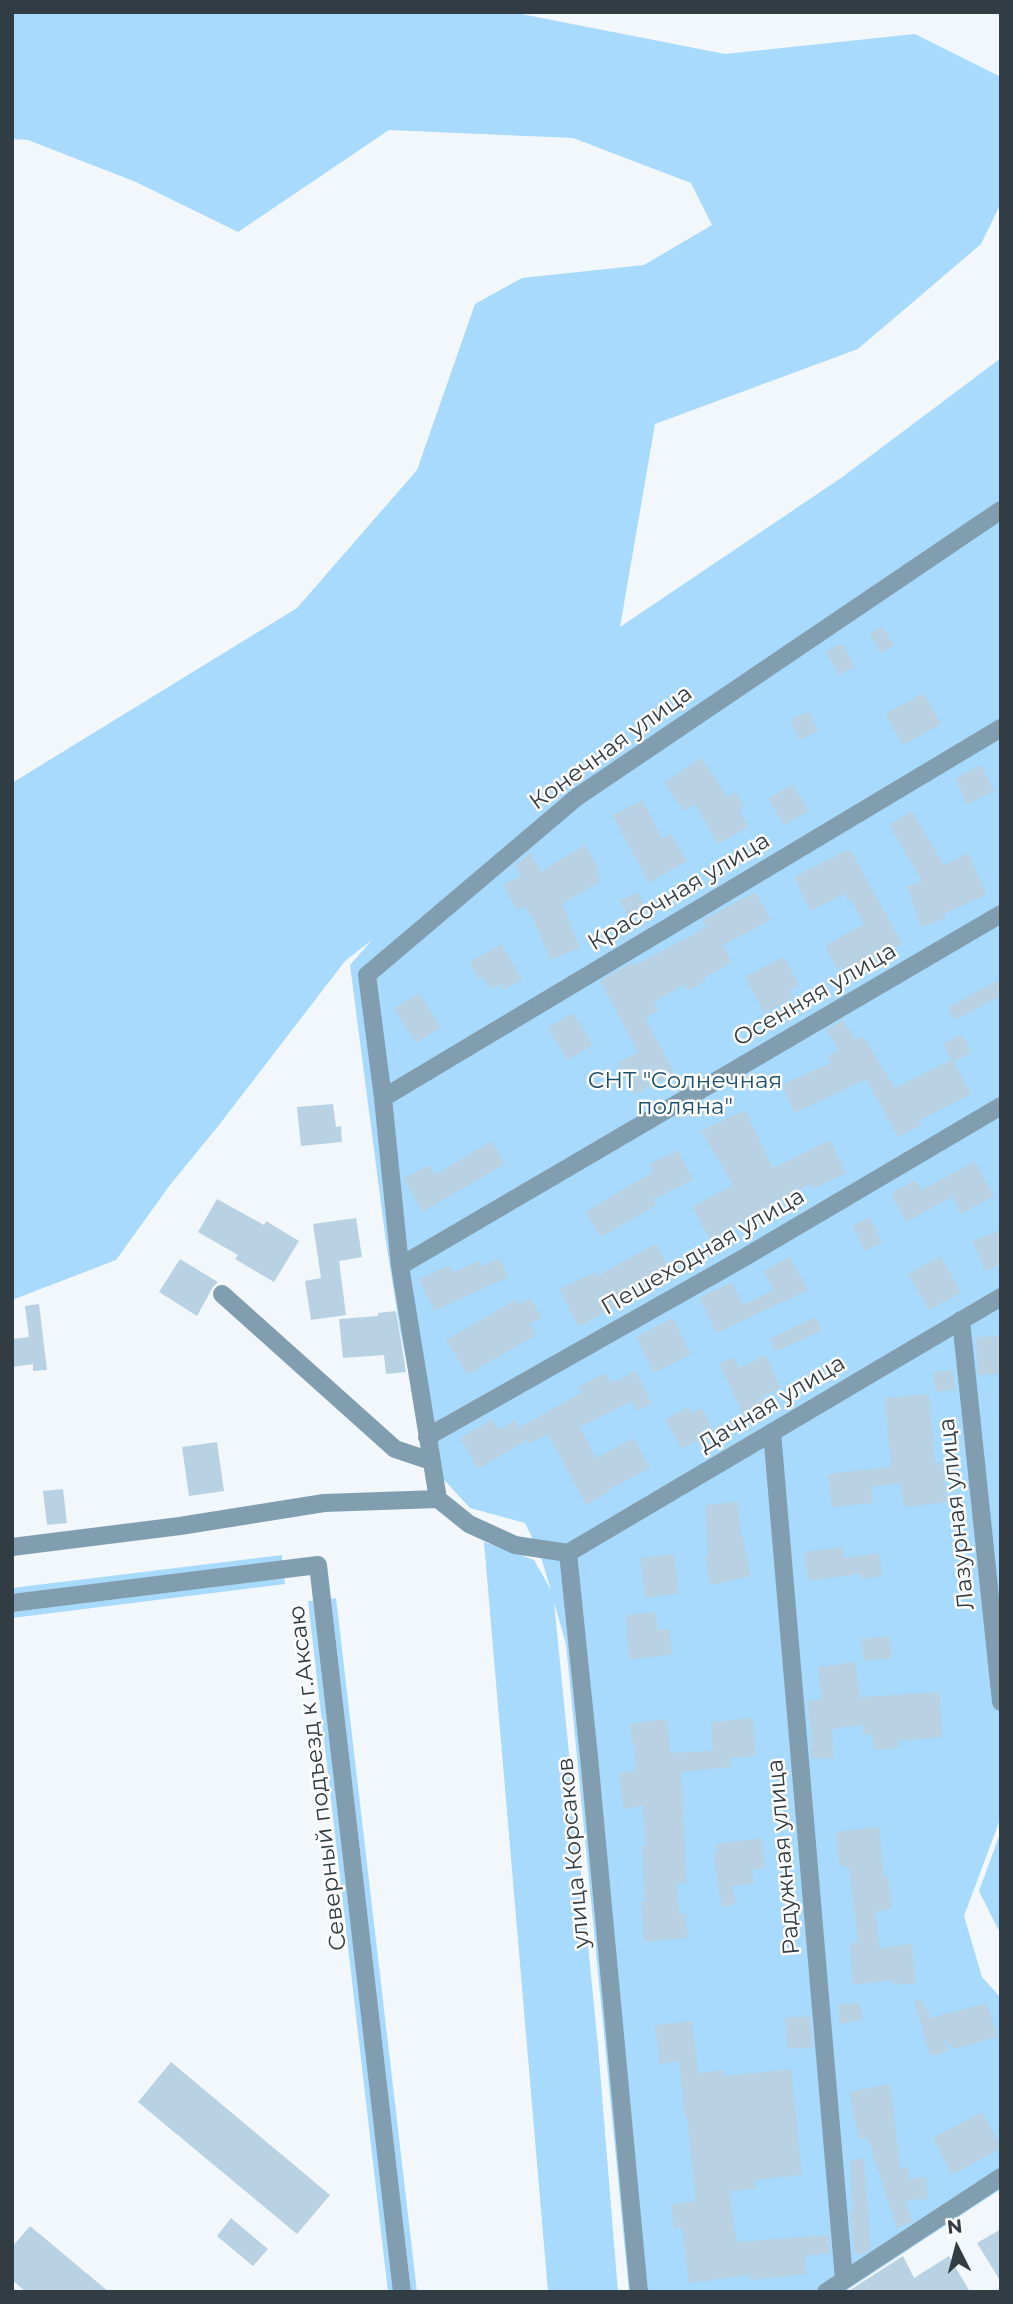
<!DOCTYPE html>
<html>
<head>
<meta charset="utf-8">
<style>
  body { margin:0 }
  #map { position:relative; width:1013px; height:2304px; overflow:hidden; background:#f2f7fb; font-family:Montserrat,sans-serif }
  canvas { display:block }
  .frame { position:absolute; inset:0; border:14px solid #313c43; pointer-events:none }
  .north { position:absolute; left:922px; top:2213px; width:70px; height:70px; -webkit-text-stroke:5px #fff; paint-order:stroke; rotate:354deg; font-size:19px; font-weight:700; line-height:28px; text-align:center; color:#313c43 }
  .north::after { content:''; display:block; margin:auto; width:24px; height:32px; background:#313c43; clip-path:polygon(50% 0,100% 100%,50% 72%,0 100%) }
</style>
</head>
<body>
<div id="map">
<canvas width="1013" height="2304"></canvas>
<div class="frame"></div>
<div class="north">N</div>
</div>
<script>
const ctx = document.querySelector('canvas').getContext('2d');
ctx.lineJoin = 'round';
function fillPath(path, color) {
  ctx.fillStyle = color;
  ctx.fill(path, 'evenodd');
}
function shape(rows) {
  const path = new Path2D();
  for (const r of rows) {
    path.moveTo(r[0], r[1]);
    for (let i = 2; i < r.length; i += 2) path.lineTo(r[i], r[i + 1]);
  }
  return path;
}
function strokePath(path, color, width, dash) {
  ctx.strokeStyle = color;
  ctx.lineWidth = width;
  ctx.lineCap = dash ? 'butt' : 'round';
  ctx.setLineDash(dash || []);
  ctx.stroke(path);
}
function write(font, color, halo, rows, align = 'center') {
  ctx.font = font + ' Montserrat,sans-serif';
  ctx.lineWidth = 5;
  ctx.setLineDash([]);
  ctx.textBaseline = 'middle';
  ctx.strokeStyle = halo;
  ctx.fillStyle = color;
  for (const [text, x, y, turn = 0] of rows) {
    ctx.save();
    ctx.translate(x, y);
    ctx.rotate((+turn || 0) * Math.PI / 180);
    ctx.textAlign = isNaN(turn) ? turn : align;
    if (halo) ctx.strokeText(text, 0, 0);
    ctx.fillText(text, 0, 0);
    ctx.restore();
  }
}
const green = shape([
  [12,12,511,12,725,54,915,34,1001,77,1001,203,981,244,858,349,655,424,620,627,841,478,1001,358,1001,1817,964,1916,982,1977,1001,1998,1001,2189,844,2292,629,2292,566,1644,554,1602,598,2046,618,2292,548,2292,484,1542,534,1560,551,1590,540,1554,525,1523,470,1508,423,1457,414,1396,401,1336,386,1242,350,965,372,940,345,961,219,1125,170,1185,116,1260,12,1300,12,783,297,608,417,470,475,304,522,278,644,265,712,225,691,183,573,138,389,130,238,232,136,182,28,140,12,139],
  [282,1555,282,1561,12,1594,12,1588],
  [284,1578,285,1584,12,1618,12,1612],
  [336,1598,417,2292,411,2292,331,1599],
  [308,1601,313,1601,394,2292,388,2292],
  [1001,1831,1001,1935,979,1891]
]);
const building = shape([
  [882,626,894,645,881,653,869,634],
  [838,645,844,645,855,667,838,675,826,651],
  [924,693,941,724,903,745,885,714],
  [809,711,818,731,800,740,790,720],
  [701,758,728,797,736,792,744,807,739,810,749,826,718,844,695,804,684,811,664,783],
  [981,765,994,791,967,804,955,778],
  [793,784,809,811,784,825,768,799],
  [643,800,662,839,671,834,687,861,649,883,612,815],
  [912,811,944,865,968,853,987,894,944,914,946,918,921,927,907,886,922,881,889,825],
  [585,845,599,869,596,871,601,881,562,904,580,948,550,960,531,913,529,914,524,906,517,911,503,885,521,875,515,865,530,853,541,872],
  [850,849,902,943,869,962,871,965,848,977,843,966,837,969,825,946,864,924,850,899,848,900,845,894,810,911,794,877],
  [638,892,647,911,629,919,620,900],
  [756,892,771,920,723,945,732,962,704,978,706,981,688,991,684,985,654,1002,659,1010,645,1018,675,1074,634,1095,617,1063,638,1052,600,981,632,962,634,966,706,927,702,920],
  [501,944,522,979,504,990,501,984,491,989,483,977,479,979,469,963],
  [784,957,799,985,790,990,794,998,764,1013,745,977],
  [1001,979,1001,996,954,1020,948,1007],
  [419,993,441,1027,416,1043,394,1009],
  [573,1013,593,1045,568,1060,548,1028],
  [843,1020,856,1040,863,1036,895,1088,951,1060,943,1043,962,1034,971,1053,954,1061,971,1094,920,1120,923,1124,898,1137,866,1079,795,1113,782,1085,831,1063,827,1057,839,1050,826,1030],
  [333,1104,336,1127,341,1126,342,1142,301,1146,297,1107],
  [745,1110,773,1168,830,1140,846,1173,812,1189,810,1184,740,1223,732,1229,734,1231,712,1243,692,1207,733,1185,701,1131],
  [492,1141,505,1164,422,1212,404,1178,430,1165,435,1175],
  [678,1150,693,1180,654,1199,657,1205,601,1237,585,1212,653,1172,649,1164],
  [975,1161,994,1196,961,1214,952,1197,906,1222,893,1198,893,1192,916,1180,922,1190],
  [217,1199,264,1225,266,1221,299,1241,274,1282,235,1259,238,1255,198,1232],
  [870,1217,882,1243,864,1251,853,1225],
  [356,1218,362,1257,339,1261,346,1315,311,1320,305,1281,321,1278,313,1224],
  [1001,1230,1001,1264,985,1271,973,1241],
  [656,1244,674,1276,578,1327,559,1289,595,1272,597,1276],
  [941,1256,961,1293,929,1310,908,1274],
  [789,1257,809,1290,716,1333,699,1297,732,1282,743,1305,774,1290,763,1272],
  [500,1258,508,1277,434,1311,419,1279,450,1265,454,1272,479,1261,481,1266],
  [180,1259,218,1282,213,1287,197,1316,159,1292],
  [531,1298,542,1318,530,1324,536,1335,467,1375,446,1340,517,1299,520,1304],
  [39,1304,47,1370,33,1371,33,1364,12,1367,12,1339,29,1337,25,1306],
  [396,1311,406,1372,386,1374,384,1355,343,1358,339,1319,378,1316,378,1313],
  [816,1317,822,1331,776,1351,770,1339],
  [673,1318,691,1354,654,1373,636,1337],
  [1001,1336,1001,1374,978,1375,976,1337],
  [766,1355,781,1388,762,1397,767,1407,745,1418,719,1364,733,1357,739,1368],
  [953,1370,955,1390,935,1392,934,1372],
  [636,1371,652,1403,637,1411,632,1401,580,1427,596,1458,634,1438,650,1468,608,1490,609,1492,586,1505,548,1434,529,1444,527,1440,478,1469,460,1438,492,1419,499,1430,516,1420,520,1427,582,1393,578,1387,605,1373,611,1383],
  [929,1394,935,1463,943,1462,947,1502,904,1507,901,1483,871,1487,873,1503,832,1507,828,1474,891,1467,885,1398],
  [689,1407,692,1413,702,1408,714,1432,681,1449,665,1419],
  [217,1442,224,1491,189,1496,182,1447],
  [63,1489,67,1523,47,1525,43,1491],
  [738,1502,740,1528,751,1576,711,1585,705,1557,708,1556,705,1505],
  [843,1547,844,1558,879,1553,882,1576,862,1579,861,1574,808,1581,804,1552],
  [674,1554,679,1593,646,1598,640,1558],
  [656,1612,658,1630,670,1629,672,1655,629,1659,626,1615],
  [889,1636,892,1658,864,1661,861,1639],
  [855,1662,860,1697,939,1692,943,1737,899,1741,899,1748,874,1750,872,1734,863,1735,863,1725,832,1729,834,1758,812,1759,811,1741,813,1741,807,1701,822,1699,818,1667],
  [753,1718,756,1756,730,1758,731,1767,681,1772,687,1883,677,1883,679,1914,686,1914,688,1938,644,1942,641,1902,645,1902,642,1847,646,1846,643,1806,624,1809,619,1773,637,1770,630,1724,666,1719,671,1753,713,1751,711,1722],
  [879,1827,884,1877,888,1876,892,1909,875,1912,880,1948,912,1944,916,1983,893,1985,893,1980,853,1985,850,1943,858,1942,853,1901,849,1866,840,1867,836,1832],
  [761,1838,765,1868,752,1870,754,1883,732,1886,736,1904,722,1907,713,1854,717,1853,716,1844],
  [920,1998,931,2018,987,2003,997,2037,955,2049,942,2038,949,2051,930,2056,914,2001],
  [860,2002,863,2020,840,2024,838,2005],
  [810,2016,813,2047,787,2049,785,2018],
  [692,2021,698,2073,723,2070,724,2076,791,2069,802,2175,755,2180,756,2189,729,2191,737,2242,829,2235,830,2253,805,2256,807,2274,750,2280,750,2275,689,2283,682,2227,674,2228,671,2204,696,2201,687,2118,685,2118,679,2061,660,2064,655,2025],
  [171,2062,330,2195,297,2234,138,2102],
  [889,2084,895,2113,894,2113,900,2168,907,2167,909,2179,926,2177,928,2199,905,2200,913,2222,897,2228,867,2137,859,2139,849,2092],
  [982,2112,1001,2148,952,2175,933,2138],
  [864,2159,871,2249,863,2254,855,2254,850,2212,853,2212,850,2160],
  [231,2218,268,2249,253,2266,217,2236],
  [30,2226,109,2292,26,2292,12,2280,12,2247],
  [1001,2229,1001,2282,977,2243],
  [903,2256,914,2278,949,2256,970,2292,847,2292]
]);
const minor = shape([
  [383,1098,1001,728],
  [400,1266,1001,914],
  [222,1294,395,1449,431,1461],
  [961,1320,1001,1702],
  [772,1432,844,2279],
  [427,1437,740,1260,1001,1106],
  [438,1499,400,1266,383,1098,367,975,577,797,1001,510],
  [438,1499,469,1524,515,1545,568,1553,589,1757,639,2292],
  [12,1547,180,1526,324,1503,438,1499],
  [568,1553,1001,1297],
  [12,1603,318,1565,402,2292],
  [826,2292,1001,2177]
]);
const streetNames = [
  ["Конечная улица",611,748,-36],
  ["Красочная улица",679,892,-31],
  ["Осенняя улица",815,995,-30],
  ["Пешеходная улица",703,1252,-30],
  ["Дачная улица",772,1404,-31],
  ["Лазурная улица",957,1514,-96],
  ["Северный подъезд к г.Аксаю",318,1778,-97],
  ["улица Корсаков",574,1853,-95],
  ["Радужная улица",784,1857,-95]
];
const parkNames = [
  ["СНТ \"Солнечная",685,1081],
  ["поляна\"",685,1107]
];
fillPath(green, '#a7dafc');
fillPath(building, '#b8d2e3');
strokePath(minor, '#819eb1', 18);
write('23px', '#313c43', '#fff', streetNames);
write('23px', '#1c5170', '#fff', parkNames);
</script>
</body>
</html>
